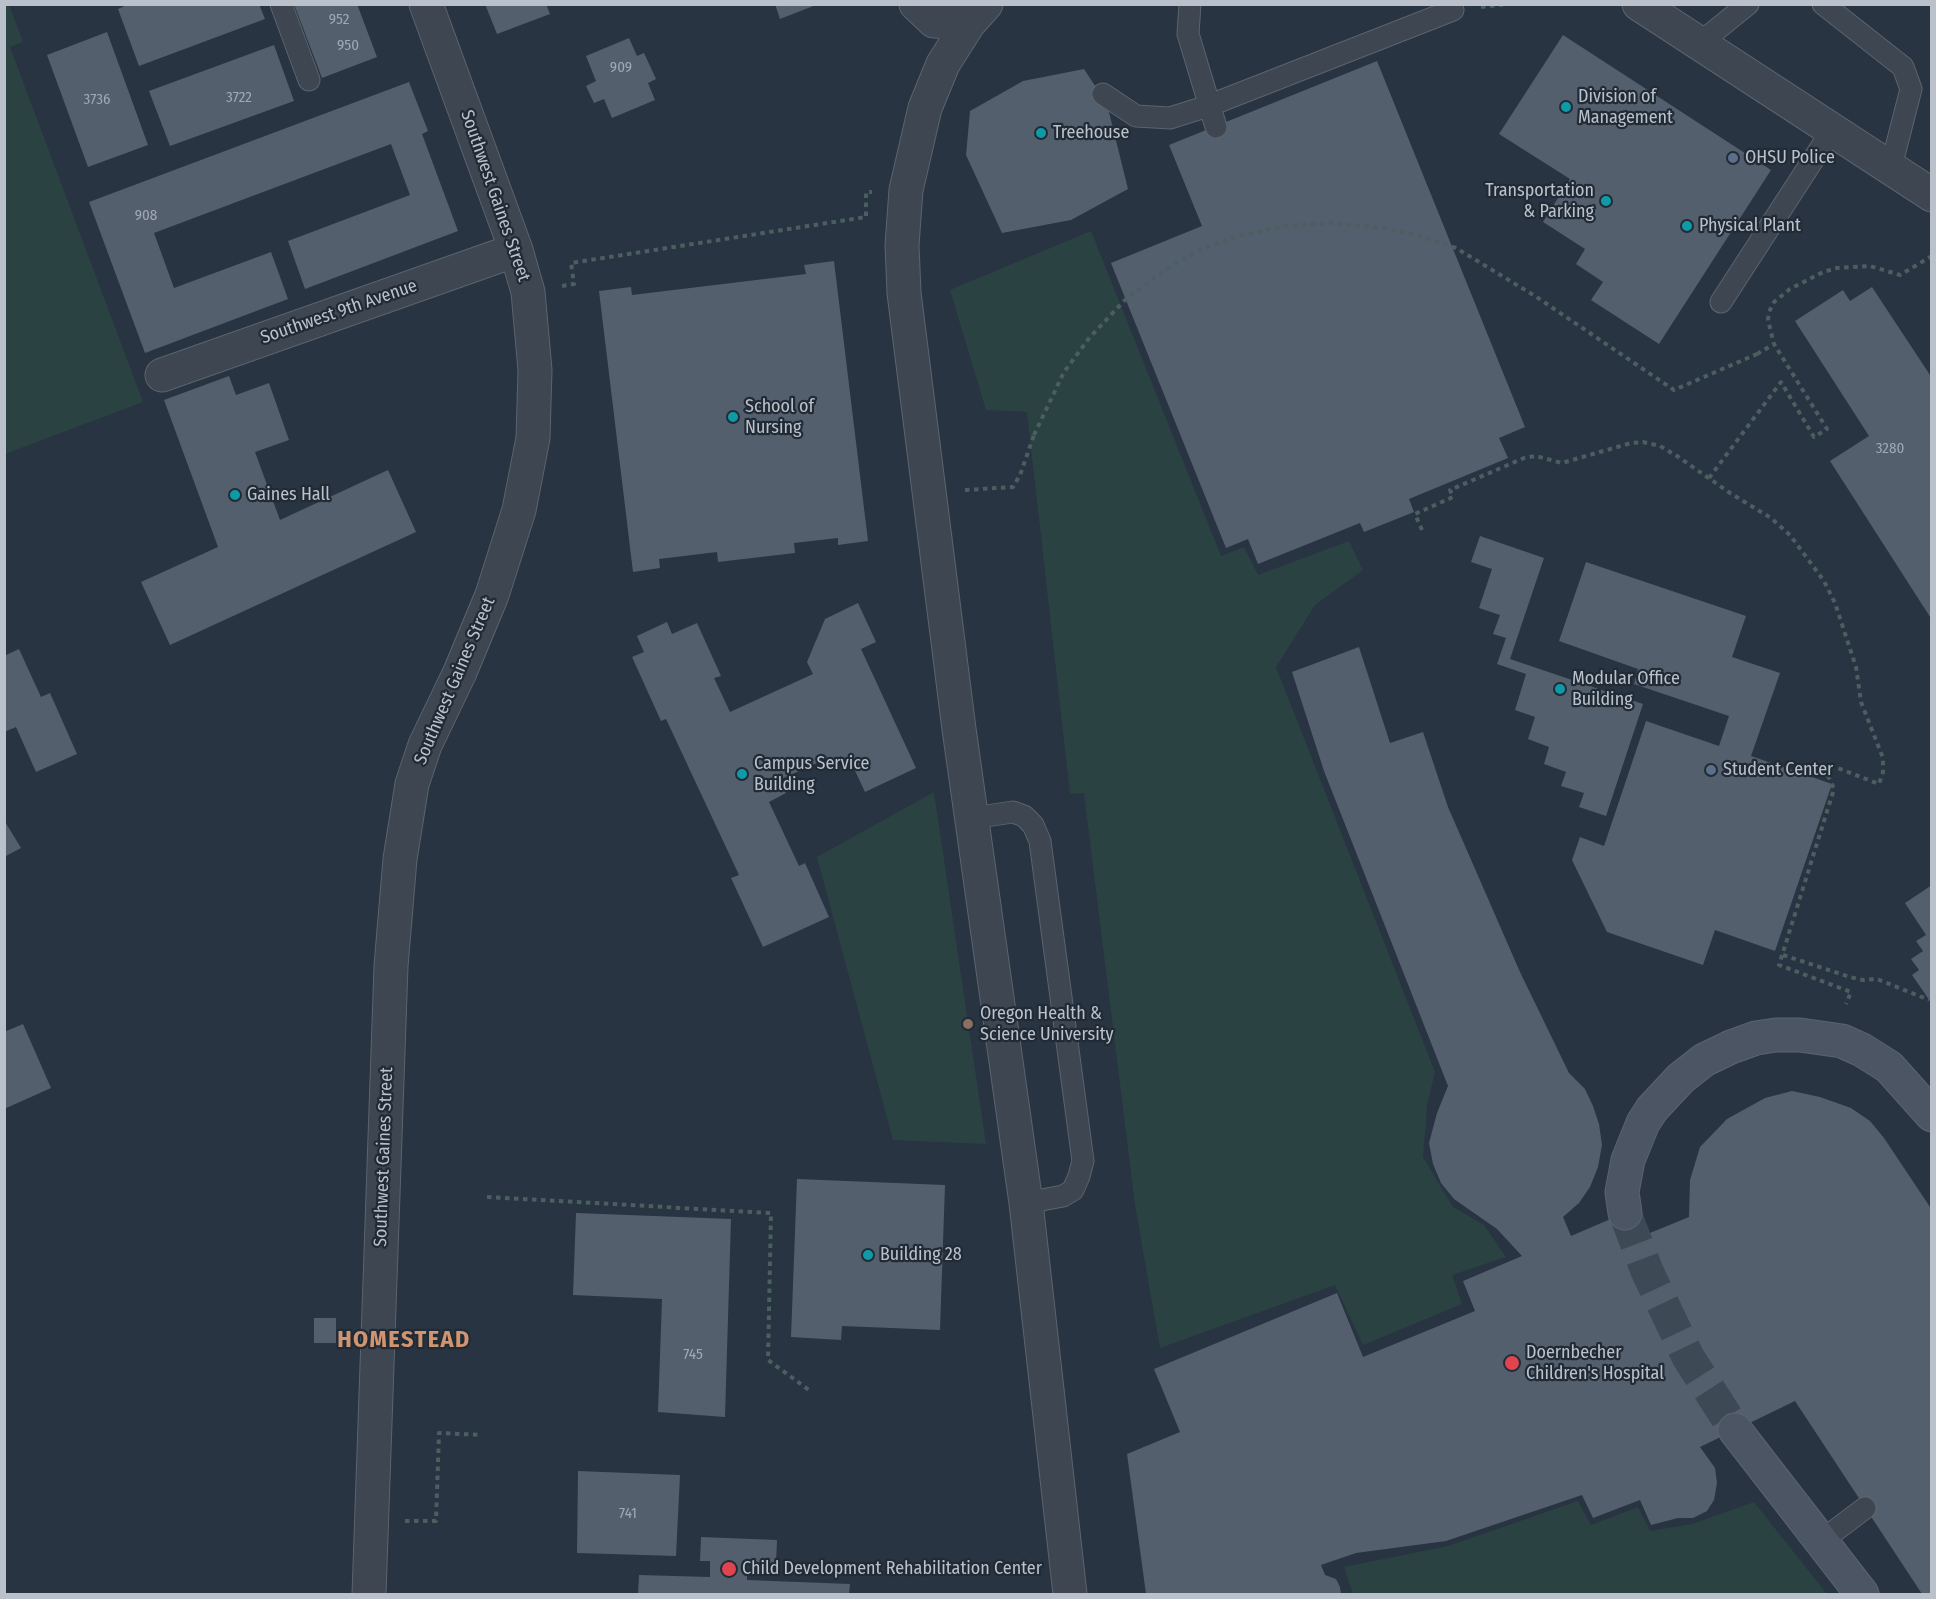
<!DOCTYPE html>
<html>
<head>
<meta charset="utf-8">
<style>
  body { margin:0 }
  #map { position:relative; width:1936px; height:1599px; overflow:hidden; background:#283441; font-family:"Fira Sans Condensed",sans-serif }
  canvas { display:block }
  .frame { position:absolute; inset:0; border:6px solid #bac1cb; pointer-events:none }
</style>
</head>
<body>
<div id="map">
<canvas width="1936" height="1599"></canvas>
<div class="frame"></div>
</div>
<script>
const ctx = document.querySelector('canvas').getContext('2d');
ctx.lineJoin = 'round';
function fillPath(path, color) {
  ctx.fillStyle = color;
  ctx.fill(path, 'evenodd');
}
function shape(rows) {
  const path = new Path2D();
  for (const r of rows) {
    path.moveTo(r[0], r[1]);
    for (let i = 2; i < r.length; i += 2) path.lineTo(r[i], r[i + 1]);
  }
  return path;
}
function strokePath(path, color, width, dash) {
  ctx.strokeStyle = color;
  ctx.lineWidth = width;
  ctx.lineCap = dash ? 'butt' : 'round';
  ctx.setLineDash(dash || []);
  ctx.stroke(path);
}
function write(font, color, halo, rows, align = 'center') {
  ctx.font = font + ' "Fira Sans Condensed",sans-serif';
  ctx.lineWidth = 4.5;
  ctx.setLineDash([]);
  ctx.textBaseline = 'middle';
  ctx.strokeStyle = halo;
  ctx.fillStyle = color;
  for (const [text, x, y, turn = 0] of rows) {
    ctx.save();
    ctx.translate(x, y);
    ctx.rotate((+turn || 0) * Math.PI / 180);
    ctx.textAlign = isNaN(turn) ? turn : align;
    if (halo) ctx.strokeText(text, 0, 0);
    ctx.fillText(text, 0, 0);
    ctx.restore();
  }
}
const green = shape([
  [9,5,23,42,10,47,143,402,5,454,4,5],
  [1091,231,1221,556,1244,547,1258,575,1349,541,1363,570,1315,605,1276,667,1435,1072,1427,1105,1423,1157,1453,1207,1484,1225,1506,1257,1452,1275,1462,1304,1363,1345,1335,1285,1160,1348,1135,1205,1084,793,1070,794,1027,412,986,410,950,290],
  [934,792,986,1144,893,1140,817,857],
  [1578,1501,1591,1525,1638,1507,1650,1531,1692,1524,1754,1502,1827,1594,1353,1594,1344,1567,1448,1546]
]);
const building = shape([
  [129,4,259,4,265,19,139,66,118,9],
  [294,4,357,4,377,57,322,78],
  [485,4,546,4,550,14,497,34],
  [775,4,816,4,816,5,780,19],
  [107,32,148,145,88,167,47,55],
  [1563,35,1771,170,1659,344,1591,300,1603,282,1576,264,1585,249,1543,222,1570,179,1499,134],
  [629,38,637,56,644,53,656,79,648,83,655,100,612,118,604,99,594,103,586,86,596,81,586,56],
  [274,45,294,101,170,146,149,91],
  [1377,61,1525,427,1499,438,1508,458,1409,499,1414,512,1364,532,1360,523,1258,564,1248,539,1226,548,1111,263,1202,226,1169,145],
  [1084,69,1107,104,1128,189,1071,220,1002,233,966,155,970,111,1023,81],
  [409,82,428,131,422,134,458,231,305,289,288,241,410,195,391,144,154,233,174,288,271,252,288,299,145,353,89,202],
  [834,261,868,541,838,545,838,538,794,543,795,553,718,562,717,552,659,559,660,568,633,572,599,291,631,287,632,295,806,274,804,265],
  [1872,287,1932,378,1932,620,1830,461,1869,436,1795,321,1843,290,1850,301],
  [229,376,236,395,269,383,289,440,255,452,280,520,388,470,416,532,170,645,141,582,218,547,164,400],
  [1480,536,1544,558,1510,659,1643,704,1606,816,1579,807,1584,793,1561,786,1566,772,1544,764,1549,747,1528,739,1535,717,1515,710,1526,674,1497,664,1506,638,1493,634,1500,615,1479,608,1492,569,1471,562],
  [1586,562,1746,616,1732,657,1780,673,1751,756,1832,784,1775,951,1715,930,1703,965,1607,932,1572,860,1580,837,1604,846,1646,721,1719,746,1729,716,1634,684,1638,669,1559,641],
  [858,603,876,642,861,649,916,768,865,792,849,758,830,766,826,759,779,780,786,793,769,802,799,866,805,863,829,917,763,947,731,878,739,875,666,719,661,721,632,657,644,652,637,636,667,622,672,634,697,623,721,676,714,678,730,712,813,674,807,662,825,619],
  [1359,647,1390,743,1423,732,1448,807,1520,972,1569,1073,1585,1089,1593,1106,1599,1124,1602,1145,1598,1167,1590,1187,1579,1203,1563,1217,1571,1236,1634,1209,1645,1235,1689,1217,1690,1180,1700,1147,1727,1119,1765,1098,1792,1091,1820,1097,1851,1108,1870,1121,1884,1138,1932,1210,1932,1594,1922,1594,1795,1401,1700,1447,1715,1468,1717,1483,1714,1500,1707,1511,1693,1518,1678,1518,1651,1525,1640,1500,1593,1518,1582,1495,1446,1541,1356,1553,1321,1565,1325,1575,1336,1579,1340,1587,1341,1594,1146,1594,1127,1454,1180,1432,1154,1369,1337,1293,1363,1357,1475,1311,1463,1281,1522,1256,1497,1229,1454,1199,1441,1183,1433,1164,1429,1143,1437,1113,1448,1086,1324,771,1292,672],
  [19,649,41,697,50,693,77,754,36,772,16,727,4,732,4,656],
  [4,820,21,848,4,857],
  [1932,885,1932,1004,1912,975,1919,970,1911,959,1923,951,1916,941,1926,935,1905,903],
  [23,1024,51,1088,4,1109,4,1032],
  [797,1179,945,1185,940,1330,842,1326,841,1340,791,1337],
  [576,1213,731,1219,725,1417,658,1412,662,1299,573,1295],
  [314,1318,336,1318,336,1343,314,1343],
  [578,1471,680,1475,676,1556,577,1553],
  [701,1537,777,1540,776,1563,747,1562,747,1580,850,1584,849,1594,638,1594,639,1575,710,1577,710,1561,700,1561]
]);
const secondaryTunnel = shape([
  [1625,1213,1647,1271,1688,1357,1735,1430]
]);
const path = shape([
  [1481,7,1507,4],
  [562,286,574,284,571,263,866,217,866,192,872,192],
  [1757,354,1774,344],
  [1709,478,1781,382,1814,437,1827,429,1774,344,1768,320,1769,312,1774,302,1790,289,1823,272,1837,268,1870,266,1900,275,1932,256],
  [965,490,1013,487,1020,475,1034,435],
  [1422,530,1415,514,1453,497,1450,490,1524,458,1536,456,1562,463,1631,443,1643,442,1660,446,1677,456,1730,493,1771,518,1790,535,1824,581,1835,603,1856,667,1861,702,1883,758,1883,772,1879,784,1830,765,1825,769,1834,789,1779,965,1851,992,1846,1004],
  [1783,955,1850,977,1863,980,1877,979,1929,1000],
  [487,1197,771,1213,768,1360,809,1390],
  [405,1521,436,1521,439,1433,482,1435]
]);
const lane = shape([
  [281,4,309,80],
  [1190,4,1188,34,1216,127],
  [1823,4,1903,67,1911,89,1891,167],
  [1700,43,1748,4],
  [1103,94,1136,116,1170,118,1208,106,1453,10],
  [1721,302,1833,129],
  [973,818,1013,812,1024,816,1033,825,1040,841,1083,1161,1079,1176,1073,1190,1063,1196,1026,1203],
  [1820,1542,1865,1508]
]);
const street = shape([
  [916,4,934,21,969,23],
  [986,4,969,23,943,64,925,108,906,190,902,245,904,293,959,729,1026,1203,1070,1594],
  [1639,4,1932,195],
  [162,375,516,250],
  [369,1594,391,966,400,859,412,784,425,745,460,672,492,595,519,510,533,438,535,370,528,292,516,250,426,4]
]);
const secondary = shape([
  [1625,1213,1622,1192,1628,1160,1643,1123,1652,1109,1681,1078,1704,1060,1731,1047,1756,1038,1776,1035,1800,1035,1842,1041,1862,1050,1889,1067,1932,1115],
  [1735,1430,1862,1594]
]);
const pathBridge = shape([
  [1034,435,1064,372,1090,337,1125,300,1165,270,1199,250,1238,236,1284,226,1330,223,1384,228,1413,234,1456,248,1535,296,1674,390,1757,354]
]);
const markers = [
  [1566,107,6,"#0f9aa8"],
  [1041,133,6,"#0f9aa8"],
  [1733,158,6,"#5c6f8a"],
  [1606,201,6,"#0f9aa8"],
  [1687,226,6,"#0f9aa8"],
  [733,417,6,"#0f9aa8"],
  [235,495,6,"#0f9aa8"],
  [1560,689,6,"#0f9aa8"],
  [1711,770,6,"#5c6f8a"],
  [742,774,6,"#0f9aa8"],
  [968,1024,6,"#8d6e63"],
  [868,1255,6,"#0f9aa8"],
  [1512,1363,8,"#e0444e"],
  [729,1569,8,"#e0444e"]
];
const numberNames = [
  ["952",339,20],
  ["950",348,46],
  ["909",621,68],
  ["3722",239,98],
  ["3736",97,100],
  ["908",146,216],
  ["3280",1890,449],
  ["745",693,1355],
  ["741",628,1514]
];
const poiNames = [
  ["Division of",1578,97],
  ["Management",1578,118],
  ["Treehouse",1053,133],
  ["OHSU Police",1745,158],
  ["Transportation",1594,191,"right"],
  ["& Parking",1594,212,"right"],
  ["Physical Plant",1699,226],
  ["School of",745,407],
  ["Nursing",745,428],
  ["Gaines Hall",247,495],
  ["Modular Office",1572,679],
  ["Building",1572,700],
  ["Campus Service",754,764],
  ["Building",754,785],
  ["Student Center",1723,770],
  ["Oregon Health &",980,1014],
  ["Science University",980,1035],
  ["Building 28",880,1255],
  ["Doernbecher",1526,1353],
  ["Children's Hospital",1526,1374],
  ["Child Development Rehabilitation Center",742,1569]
];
const streetNames = [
  ["Southwest Gaines Street",495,196,71],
  ["Southwest 9th Avenue",339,312,-19],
  ["Southwest Gaines Street",455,681,-67],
  ["Southwest Gaines Street",384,1157,-88]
];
const districtNames = [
  ["HOMESTEAD",404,1340]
];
fillPath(green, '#2b4243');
fillPath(building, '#545f6e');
strokePath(secondaryTunnel, '#3e4956', 33, [33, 16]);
strokePath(lane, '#5b646e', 23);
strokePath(street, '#5b646e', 35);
strokePath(secondary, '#5b646e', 35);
strokePath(path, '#4b5f61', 4, [4.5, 4.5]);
strokePath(lane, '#3d4651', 21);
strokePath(street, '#3d4651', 33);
strokePath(secondary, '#4b5564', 33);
strokePath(pathBridge, '#4b5f61', 4, [4.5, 4.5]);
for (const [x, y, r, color] of markers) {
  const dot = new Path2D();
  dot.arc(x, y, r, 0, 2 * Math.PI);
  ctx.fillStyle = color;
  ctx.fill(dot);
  strokePath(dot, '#212b36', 2);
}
write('15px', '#a0a8b4', null, numberNames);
write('18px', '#bac1cb', '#212b36', poiNames, 'left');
write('18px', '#bac1cb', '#212b36', streetNames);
ctx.letterSpacing = '1.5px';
write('bold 24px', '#d09570', '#212b36', districtNames);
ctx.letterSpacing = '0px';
</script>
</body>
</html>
